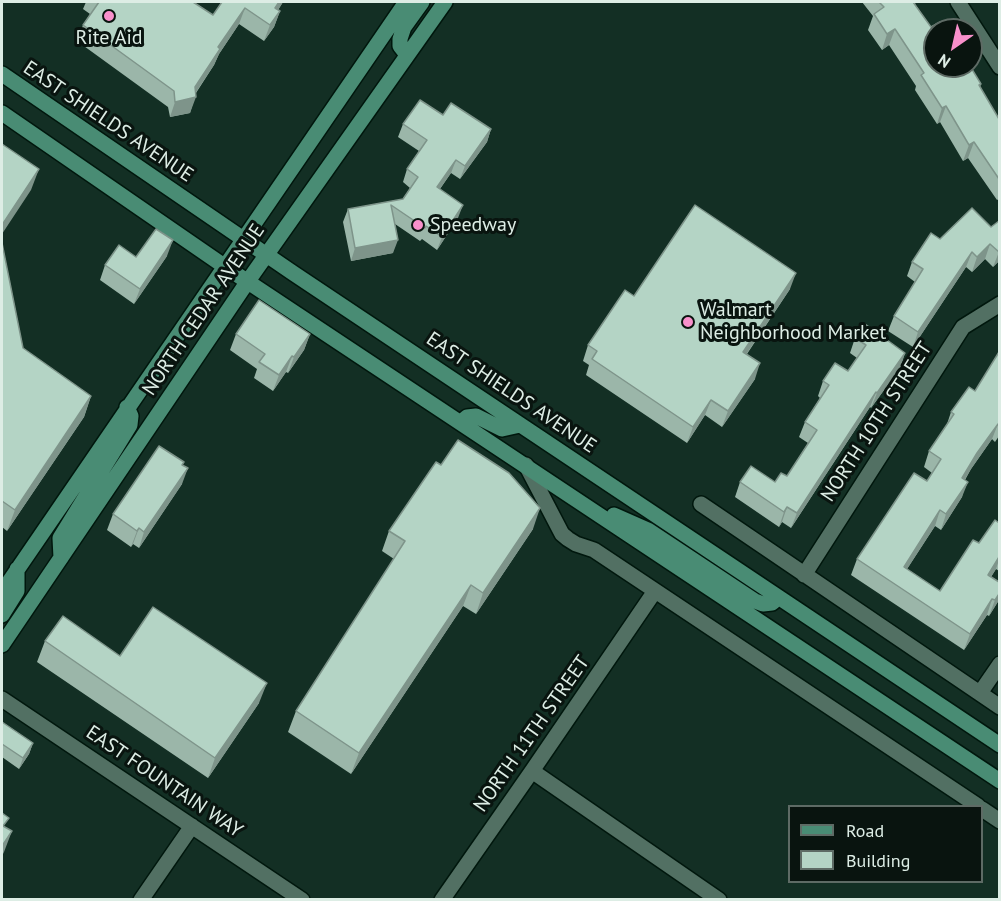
<!DOCTYPE html>
<html>
<head>
<meta charset="utf-8">
<style>
  body { margin:0 }
  #map { position:relative; width:1001px; height:901px; overflow:hidden; background:#132f24; font-family:"PT Sans",sans-serif }
  canvas { display:block }
  .frame { position:absolute; inset:0; border:3px solid #ddede5; pointer-events:none }
  .legend { position:absolute; left:788px; top:805px; width:195px; height:78px; box-sizing:border-box; background:#09140f; border:2px solid #5e6b65; margin:0; padding:8px 10px; list-style:none; font-size:18px; color:#ddede5 }
  .legend li { display:flex; align-items:center; gap:12px; height:30px }
  .legend b { width:30px; border:2px solid #5e6b65 }
  .north { position:absolute; left:923px; top:18px; width:60px; height:60px; box-sizing:border-box; background:#09140f; border:2px solid #5e6b65; border-radius:50%; rotate:214deg; font-size:16px; font-weight:700; line-height:24px; text-align:center; color:#ddede5 }
  .north::after { content:''; display:block; margin:auto; width:21px; height:27px; background:#f890cb; clip-path:polygon(50% 0,100% 100%,50% 72%,0 100%) }
</style>
</head>
<body>
<div id="map">
<canvas width="1001" height="901"></canvas>
<div class="frame"></div>
<ul class="legend">
<li><b style="height:8px;background:#498c74"></b>Road</li>
<li><b style="height:16px;background:#b4d4c5"></b>Building</li>
</ul>
<div class="north">N</div>
</div>
<script>
const ctx = document.querySelector('canvas').getContext('2d');
ctx.lineJoin = 'round';
function shape(rows) {
  const path = new Path2D();
  for (const r of rows) {
    path.moveTo(r[0], r[1]);
    for (let i = 2; i < r.length; i += 2) path.lineTo(r[i], r[i + 1]);
  }
  return path;
}
function strokePath(path, color, width, dash) {
  ctx.strokeStyle = color;
  ctx.lineWidth = width;
  ctx.lineCap = dash ? 'butt' : 'round';
  ctx.setLineDash(dash || []);
  ctx.stroke(path);
}
function fillPath(path, color) {
  ctx.fillStyle = color;
  ctx.fill(path, 'evenodd');
}
function write(font, color, halo, rows, align = 'center') {
  ctx.font = font + ' "PT Sans",sans-serif';
  ctx.lineWidth = 6;
  ctx.setLineDash([]);
  ctx.textBaseline = 'middle';
  ctx.strokeStyle = halo;
  ctx.fillStyle = color;
  for (const [text, x, y, turn = 0] of rows) {
    ctx.save();
    ctx.translate(x, y);
    ctx.rotate((+turn || 0) * Math.PI / 180);
    ctx.textAlign = isNaN(turn) ? turn : align;
    if (halo) ctx.strokeText(text, 0, 0);
    ctx.fillText(text, 0, 0);
    ctx.restore();
  }
}
const minor = shape([
  [958,2,1000,67],
  [526,465,562,534,568,539,576,544,594,550,978,806],
  [701,504,1000,707],
  [804,575,963,327,1000,304],
  [980,693,1000,664],
  [2,699,302,900],
  [532,771,719,900],
  [982,809,1000,821],
  [141,900,192,826],
  [442,900,532,771,655,591]
]);
const secondary = shape([
  [407,55,400,46,400,39,404,27,422,2],
  [2,74,293,273,1000,745],
  [2,113,224,266,1000,781],
  [461,422,467,417,476,416,502,429,520,425],
  [614,515,648,530,755,601,763,604,772,603,778,598],
  [61,558,60,538,130,425,131,416,127,407],
  [2,592,406,2],
  [2,615,17,591,17,569],
  [2,645,248,281,445,2]
]);
const wall = shape([
  [86,2,193,2,213,15,222,2,283,2,278,10,280,11,274,27,264,41,239,24,219,54,214,65,196,93,190,113,170,117,168,107,77,41,83,25,90,14,83,9],
  [862,2,916,2,915,4,931,27,981,84,980,87,999,119,999,199,997,200,968,158,963,161,940,122,937,124,915,90,916,86,889,45,882,50,868,30,873,16],
  [443,115,491,129,487,142,460,179,451,173,440,189,458,218,437,250,422,239,420,241,395,224,393,253,351,261,343,222,348,209,403,199,410,188,403,182,407,169,419,151,398,137,403,124],
  [999,221,999,261,993,267,985,259,972,272,966,267,913,347,888,331,894,316,915,282,907,276,912,262,940,239,991,227],
  [2,243,23,348,91,396,84,417,7,531,2,527],
  [167,256,134,304,100,280,105,265],
  [790,289,747,354,755,379,722,427,705,415,687,443,586,375,589,365,583,361,588,345,634,296],
  [236,334,310,334,304,350,288,373,286,372,273,391,254,378,257,369,230,350],
  [855,338,905,353,900,368,871,408,870,407,791,528,782,522,779,527,735,497,740,482,775,482,787,476,808,443,799,437,805,422,820,398,818,396,823,381,848,371,857,358,850,353],
  [999,352,999,436,995,442,992,439,971,469,965,480,962,497,941,530,935,526,907,569,940,591,979,543,999,523,999,571,996,569,991,577,999,600,989,616,987,615,964,650,851,575,857,559,927,481,932,473,924,467,929,451,947,424,951,412,975,391],
  [183,465,182,484,139,548,133,544,131,547,107,530,113,514],
  [533,529,476,614,463,606,351,774,288,732,296,711,394,559,382,551,389,531],
  [45,641,259,703,208,778,37,662],
  [2,722,33,743,29,754,19,769,2,757]
]);
const shadedWall = shape([
  [279,2,283,2,270,23,275,8],
  [245,8,239,24,219,54,214,65,192,98,196,97,190,113,170,117,175,102,195,87,218,47],
  [280,11,274,27,264,41,270,25],
  [895,29,889,45,882,50,887,34],
  [946,106,940,122,937,124,942,108],
  [491,129,487,142,460,179,465,166],
  [974,142,968,158,963,161,969,145],
  [456,160,451,173,432,200,437,187],
  [39,169,31,190,2,234,2,225],
  [463,205,458,218,437,250,442,237],
  [173,240,167,256,134,304,140,289],
  [398,240,393,253,351,261,355,248],
  [990,244,985,259,972,272,977,257],
  [972,252,966,267,913,347,918,332],
  [999,252,999,261,993,267],
  [796,273,790,289,737,368,743,352],
  [310,334,304,350,288,373,294,357],
  [905,353,900,368,871,408,877,393],
  [292,356,286,372,273,391,279,375],
  [760,363,755,379,722,427,728,411],
  [876,392,870,407,791,528,797,513],
  [91,396,84,417,7,531,15,510],
  [711,400,705,415,687,443,693,427],
  [998,424,992,439,971,469,956,494,962,478,977,453],
  [188,468,182,484,139,548,144,532],
  [968,482,962,497,941,530,946,514],
  [787,507,782,522,779,527,784,512],
  [540,508,533,529,476,614,483,593],
  [940,510,935,526,898,583,904,567],
  [139,528,133,544,131,547,137,531],
  [999,557,999,560,996,569,982,591,988,575],
  [471,585,463,606,351,774,359,753],
  [999,594,999,600,989,616,995,600],
  [992,599,987,615,964,650,970,634],
  [267,683,259,703,208,778,215,758],
  [33,743,29,754,19,769,23,758],
  [12,831,4,852,2,856,2,846]
]);
const building = shape([
  [99,2,193,2,213,15,222,2,279,2,275,8,280,11,270,25,245,8,218,47,220,49,195,87,196,97,175,102,174,91,83,25,99,2],
  [879,2,913,2,931,27,940,22,946,30,935,30,935,66,970,66,981,84,979,85,999,119,999,179,974,142,969,145,946,106,942,108,921,75,924,73,895,29,887,34,874,14,884,7,879,2],
  [420,100,443,115,451,103,491,129,465,166,456,160,437,187,463,205,442,237,426,226,425,228,391,205,398,240,355,248,348,209,403,199,418,177,407,169,427,140,403,124,420,100],
  [2,144,39,169,2,225,2,144],
  [695,205,796,273,743,352,760,363,728,411,711,400,693,427,592,359,597,351,588,345,625,290,634,296,695,205],
  [972,208,991,227,999,221,999,252,990,244,977,257,972,252,918,332,894,316,923,269,912,262,931,233,940,239,972,208],
  [156,229,173,240,140,289,105,265,119,245,136,257,156,229],
  [2,243,23,348,91,396,15,510,2,501,2,243],
  [259,300,310,334,294,357,292,356,279,375,259,362,265,354,236,334,259,300],
  [865,324,905,353,877,393,876,392,797,513,787,507,784,512,740,482,751,466,775,482,781,473,787,476,817,430,805,422,829,385,823,381,835,363,848,371,866,345,855,338,865,324],
  [999,352,999,425,998,424,977,453,962,478,968,482,946,514,940,510,904,567,940,591,973,540,979,543,995,520,999,523,999,557,988,575,999,582,999,594,995,600,992,599,970,634,857,559,914,473,927,481,941,459,929,451,954,414,951,412,969,387,975,391,999,352],
  [458,440,509,473,540,508,483,593,471,585,359,753,296,711,405,541,389,531,436,462,441,465,458,440],
  [159,446,184,462,182,465,188,468,144,532,139,528,137,531,113,514,159,446],
  [153,607,267,683,215,758,45,641,63,616,120,656,153,607],
  [2,722,33,743,23,758,2,744,2,722],
  [2,813,9,818,3,826,12,831,2,846,2,813]
]);
const markers = [
  [109,16,6,"#f890cb"],
  [418,225,6,"#f890cb"],
  [688,322,6,"#f890cb"]
];
const poiNames = [
  ["Rite Aid",109,38,"center"],
  ["Speedway",430,225],
  ["Walmart",700,310],
  ["Neighborhood Market",700,333]
];
const streetNames = [
  ["EAST SHIELDS AVENUE",108,122,34],
  ["NORTH CEDAR AVENUE",204,310,-56],
  ["EAST SHIELDS AVENUE",511,393,34],
  ["NORTH 10TH STREET",877,422,-57],
  ["NORTH 11TH STREET",532,734,-55],
  ["EAST FOUNTAIN WAY",164,782,34]
];
strokePath(minor, '#00170d', 18);
strokePath(secondary, '#00170d', 18);
strokePath(minor, '#527063', 15);
strokePath(secondary, '#498c74', 15);
fillPath(wall, '#9bb6a9');
fillPath(shadedWall, '#7e948a');
fillPath(building, '#b4d4c5');
strokePath(building, '#7e948a', 1.5);
for (const [x, y, r, color] of markers) {
  const dot = new Path2D();
  dot.arc(x, y, r, 0, 2 * Math.PI);
  ctx.fillStyle = color;
  ctx.fill(dot);
  strokePath(dot, '#09140f', 2);
}
write('20px', '#ddede5', '#09140f', poiNames, 'left');
write('20px', '#ddede5', '#09140f', streetNames);
</script>
</body>
</html>
